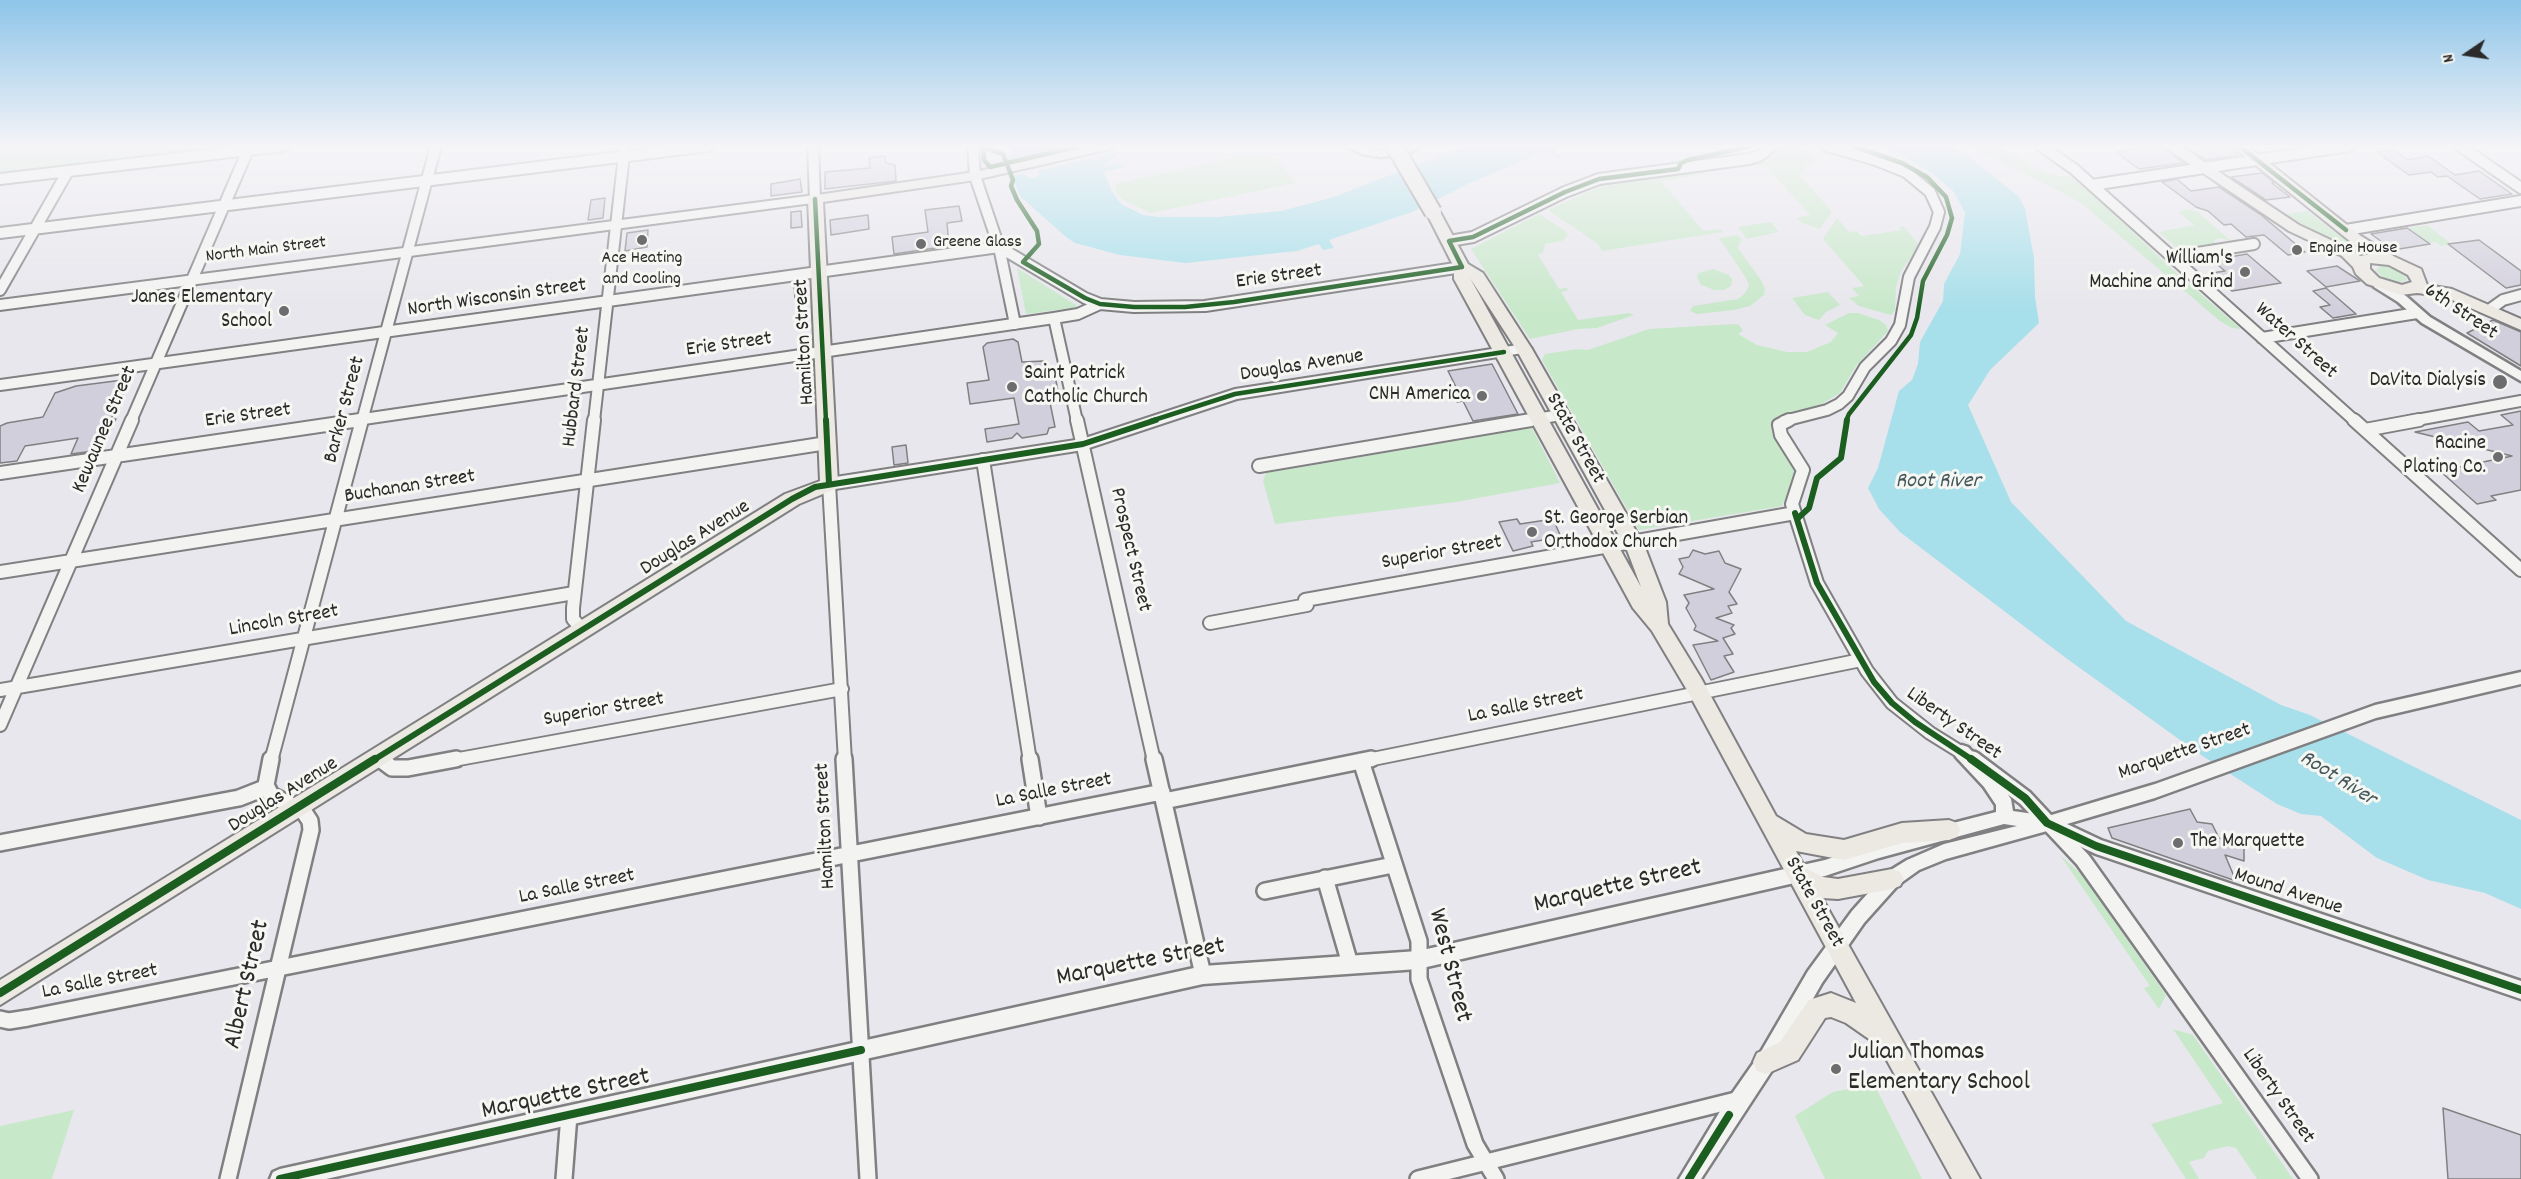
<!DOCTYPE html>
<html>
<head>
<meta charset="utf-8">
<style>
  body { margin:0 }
  #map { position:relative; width:2521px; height:1179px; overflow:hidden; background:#e8e7ed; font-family:Dekko,sans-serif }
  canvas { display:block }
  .north { position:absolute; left:2437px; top:24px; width:60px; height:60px; -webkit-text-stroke:4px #f6f6f2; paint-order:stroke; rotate:257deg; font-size:16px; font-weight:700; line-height:24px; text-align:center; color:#2b2b2b }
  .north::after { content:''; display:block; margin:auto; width:21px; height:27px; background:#2b2b2b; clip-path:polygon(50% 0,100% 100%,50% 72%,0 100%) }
</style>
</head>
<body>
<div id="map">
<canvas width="2521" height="1179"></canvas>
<div class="north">N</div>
</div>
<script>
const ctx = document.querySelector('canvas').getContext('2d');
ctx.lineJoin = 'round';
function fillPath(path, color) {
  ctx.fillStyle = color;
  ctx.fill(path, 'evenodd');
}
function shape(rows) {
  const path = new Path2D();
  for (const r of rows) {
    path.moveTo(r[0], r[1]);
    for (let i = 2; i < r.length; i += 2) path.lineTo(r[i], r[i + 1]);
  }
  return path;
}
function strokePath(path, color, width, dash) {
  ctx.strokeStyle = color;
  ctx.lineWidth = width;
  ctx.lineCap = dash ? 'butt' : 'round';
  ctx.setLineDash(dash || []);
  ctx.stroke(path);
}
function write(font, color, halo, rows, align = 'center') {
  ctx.font = font + ' Dekko,sans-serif';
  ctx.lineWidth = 6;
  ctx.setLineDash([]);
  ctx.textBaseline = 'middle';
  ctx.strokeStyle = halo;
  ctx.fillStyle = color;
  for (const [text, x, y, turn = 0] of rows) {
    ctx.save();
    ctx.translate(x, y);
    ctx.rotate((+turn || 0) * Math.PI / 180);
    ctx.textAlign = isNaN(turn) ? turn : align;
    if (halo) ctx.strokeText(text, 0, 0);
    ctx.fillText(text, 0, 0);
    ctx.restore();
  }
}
const green = shape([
  [0,146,233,146,0,173],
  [1785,146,1804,147,1817,158,1814,163,1805,165,1805,173,1799,174,1832,212,1820,229,1802,223,1797,218,1810,215,1765,165,1760,166,1757,163,1776,148],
  [1966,146,1998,146,2038,169,2059,176,2072,175,2172,269,2241,329,2232,328,2220,321,2082,204,2048,185],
  [1254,153,1277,159,1295,183,1151,213,1125,201,1117,194,1115,184],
  [1703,171,1706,174,1661,181,1703,231,1721,229,1723,232,1602,251,1598,244,1548,210,1602,186],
  [2187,209,2198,212,2231,241,2220,238,2214,240,2215,244,2177,248,2159,232,2194,225,2178,212],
  [2308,211,2328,227,2362,251,2357,253,2321,236,2286,214],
  [1539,214,1564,230,1568,235,1562,241,1545,244,1543,253,1538,255,1559,289,1567,288,1568,290,1561,292,1578,320,1629,313,1634,315,1597,328,1578,329,1530,339,1471,249],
  [1837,218,1849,232,1857,231,1861,236,1902,230,1899,227,1903,226,1920,246,1901,271,1896,287,1895,310,1891,315,1859,306,1849,298,1859,296,1852,288,1864,286,1823,239],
  [1771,222,1779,232,1747,239,1738,227],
  [2427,225,2452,244,2441,246,2436,242,2428,243,2408,228],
  [1738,235,1743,240,1740,242,1738,248,1761,280,1765,289,1764,295,1750,306,1734,310,1697,314,1690,311,1693,306,1738,299,1745,293,1749,286,1746,278,1719,238],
  [2381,265,2391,266,2405,273,2407,280,2400,282,2385,279,2376,271],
  [1017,268,1079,307,1026,314],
  [1713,269,1729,275,1732,279,1731,286,1724,290,1714,290,1700,284,1697,276,1699,273],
  [1828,292,1840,305,1826,312,1819,320,1805,315,1792,298],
  [1849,313,1858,313,1879,320,1886,325,1888,331,1856,366,1840,393,1820,405,1775,418,1772,422,1772,431,1796,467,1796,474,1782,506,1639,530,1542,360,1545,354,1578,349,1588,350,1649,329,1735,324,1739,325,1743,331,1738,334,1757,345,1787,352,1807,352,1831,342,1838,333,1825,325],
  [1532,428,1560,483,1456,502,1275,524,1263,481,1266,473],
  [2060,855,2081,874,2166,995,2159,1009,2144,988,2150,986],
  [2173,1029,2193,1035,2293,1179,2257,1179,2236,1148,2228,1146,2208,1151,2204,1158,2189,1162,2199,1179,2186,1179,2151,1124,2223,1103],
  [1874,1084,1922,1179,1825,1179,1795,1116,1833,1092],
  [74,1110,52,1179,0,1179,0,1126]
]);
const water = shape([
  [1014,146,1114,146,1119,153,1103,167,1122,163,1124,167,1104,172,1112,192,1121,204,1143,215,1159,217,1218,217,1281,211,1334,197,1465,146,1565,146,1553,149,1562,157,1557,158,1544,150,1546,151,1470,183,1412,212,1329,240,1334,248,1323,250,1319,244,1297,251,1185,263,1120,255,1075,243,1066,237,1020,196,1007,162],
  [1878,146,1950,146,1965,153,2019,197,2025,209,2034,258,2035,297,2039,323,1990,370,1968,405,2011,502,2126,621,2281,705,2310,715,2521,820,2521,909,2485,893,2428,880,2377,858,2321,816,2301,814,2277,804,2201,755,2066,658,1900,532,1879,509,1868,488,1878,468,1899,391,1912,380,1918,364,1920,342,1943,301,1944,284,1960,254,1965,213,1954,192,1936,176,1897,152]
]);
const pier = shape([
  [1075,146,1114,146,1118,152,1103,155,1097,161,1088,159,1038,171,1039,176,1033,179,1023,174,1010,177,1004,163,1015,160,1021,155,1029,157]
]);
const building = shape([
  [2141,146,2161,146,2184,163,2139,169,2116,152,2141,146],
  [2184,146,2227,146,2238,155,2206,160,2184,146],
  [2394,150,2408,160,2428,156,2455,175,2479,171,2512,194,2480,199,2447,176,2438,177,2431,172,2409,175,2377,152,2394,150],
  [885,156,886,163,895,165,896,181,825,189,825,172,870,168,869,158,885,156],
  [2262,173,2274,182,2272,183,2290,197,2266,200,2231,177,2262,173],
  [800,179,802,192,771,196,771,184,800,179],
  [2177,179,2191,191,2219,187,2260,214,2305,252,2288,255,2264,235,2246,237,2231,224,2224,225,2208,211,2196,207,2162,182,2177,179],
  [605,198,603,218,588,220,591,200,605,198],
  [959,206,962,221,947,223,949,246,894,254,892,237,928,232,925,210,959,206],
  [801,211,802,227,791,228,791,212,801,211],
  [868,215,869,229,831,235,830,220,868,215],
  [2407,228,2430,244,2393,250,2371,234,2407,228],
  [648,230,647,247,625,251,627,233,648,230],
  [2479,240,2521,271,2521,285,2506,288,2448,244,2479,240],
  [2247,254,2281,283,2232,291,2212,273,2225,271,2212,260,2247,254],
  [2337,266,2360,281,2326,287,2307,271,2337,266],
  [805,283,806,298,795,299,794,285,805,283],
  [2326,288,2356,314,2333,318,2320,307,2330,305,2313,291,2326,288],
  [2493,320,2521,332,2521,366,2467,333,2493,320],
  [1013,339,1018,342,1022,362,1044,361,1047,372,1054,371,1058,391,1048,393,1055,427,1049,428,1047,434,1022,438,1017,433,1012,438,987,442,985,429,1019,424,1014,398,970,404,967,383,989,380,983,347,987,343,1013,339],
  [1492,364,1518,414,1473,421,1463,401,1457,402,1452,392,1458,391,1448,371,1492,364],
  [123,380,127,380,121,395,123,394,111,419,116,419,101,450,71,454,78,438,25,446,17,461,0,463,0,426,7,423,43,417,55,393,76,386,123,380],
  [2521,411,2521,490,2491,496,2496,500,2477,504,2440,471,2512,456,2415,432,2468,422,2479,431,2513,425,2501,415,2521,411],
  [906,445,908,463,894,465,892,447,906,445],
  [1517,519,1520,524,1553,519,1561,537,1531,542,1533,546,1513,551,1499,522,1517,519],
  [1693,550,1705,554,1719,551,1725,563,1741,569,1729,592,1737,604,1728,606,1732,613,1716,618,1734,625,1731,628,1735,634,1723,638,1733,654,1724,656,1734,672,1711,680,1693,645,1718,641,1694,630,1696,626,1686,608,1689,603,1684,595,1714,589,1679,574,1683,567,1679,559,1689,557,1693,550],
  [2190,809,2197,822,2212,824,2219,838,2244,847,2244,861,2225,855,2236,881,2112,838,2108,828,2190,809],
  [2443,1108,2521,1135,2521,1179,2448,1179,2443,1108]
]);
const minorFar2 = shape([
  [813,146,815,199],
  [973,146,975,176,999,247,1015,324],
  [2041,146,2074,169,2355,421],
  [2460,146,2521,188],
  [0,179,283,146],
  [2092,185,2349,146],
  [2346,230,2521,201],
  [0,233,709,146],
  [1449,241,1473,237,1565,192,1599,179,1749,159,1759,156,1772,146],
  [999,247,1085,298,1100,304,1134,307,1205,306,1462,267],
  [2172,257,2254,244],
  [0,290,68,171],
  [2489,310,2503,300,2521,295],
  [1054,318,1077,421],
  [2262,338,2417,313],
  [0,385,999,247],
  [131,421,248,150],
  [350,421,1054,318,1078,314,1100,304],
  [362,421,436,146],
  [594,421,625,146],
  [1523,421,1561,415],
  [1784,421,1827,410,1839,404,1848,396,1865,367,1891,341,1900,325,1909,277,1935,227,1939,212,1930,192,1906,172,1876,160,1827,146],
  [2411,421,2521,401]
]);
const minorFar1 = shape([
  [1077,420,1154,761],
  [1789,420,1779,425,1781,435,1803,470,1792,504,1817,583,1867,671,1892,703,1930,733,1975,761],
  [2354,420,2521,570],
  [2365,430,2419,420],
  [983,460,1030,761],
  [1259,466,1531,420],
  [0,473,360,420],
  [829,484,845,761],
  [0,572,827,443],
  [1210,623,1307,605,1305,600,1795,513],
  [582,629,573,619,573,608,594,420],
  [0,690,574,593],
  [0,725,132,420],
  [377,757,382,761],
  [271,761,362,420],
  [448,761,842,689],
  [1363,761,1861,660]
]);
const minor = shape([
  [380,759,392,768,408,768,456,759],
  [844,759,868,1179],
  [1030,759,1039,817],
  [1154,759,1203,975],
  [1973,759,2025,798,2083,860,2310,1179],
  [1361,761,1419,941,1419,979,1475,1144,1496,1179],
  [1164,801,1371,759],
  [0,843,239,798,267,787],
  [1325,878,1350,964],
  [1265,891,1393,865],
  [0,1019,9,1021,28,1018,1162,792],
  [228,1179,311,830,310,821,304,812,271,795,266,785,271,759],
  [564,1179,569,1115],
  [1418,1179,1740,1099]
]);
const tertiary = shape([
  [1346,146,1361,146,1381,151,1421,146,1407,154,1381,157,1362,154,1346,146],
  [2378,280,2406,296,2430,317,2521,371,2521,381,2422,323,2398,302,2374,287,2374,281,2378,280],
  [2521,672,2521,684,2376,718,2155,798,2067,824,2101,840,2521,981,2521,999,2096,854,2047,831,1946,859,1919,870,1898,885,1864,923,1822,983,1773,1069,1701,1179,1679,1179,1722,1108,1759,1055,1808,971,1852,911,1886,873,1907,860,1944,844,2017,826,2004,824,1879,858,1825,876,1418,969,1203,984,326,1179,270,1179,273,1172,280,1169,1203,966,1418,951,1825,860,1879,842,1996,812,1996,805,1984,787,1956,757,1954,752,1956,747,1962,745,1968,747,1996,777,2011,799,2013,811,2048,816,2155,784,2375,705,2521,672]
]);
const secondary = shape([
  [815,195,820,196,822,199,820,202,0,310,0,300,815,195],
  [1524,344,1529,346,1532,349,1529,352,1237,399,1083,450,829,490,823,488,821,484,823,480,829,478,1082,439,1235,389,1524,344]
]);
const primary = shape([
  [1087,146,1113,146,1106,150,975,180,823,202,838,484,835,489,799,504,0,1005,0,980,785,494,820,481,808,199,810,196,975,172,1087,146],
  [2163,146,2180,146,2299,225,2352,250,2360,256,2371,254,2351,242,2232,146,2248,146,2361,236,2395,257,2421,269,2427,285,2452,289,2521,319,2521,330,2443,296,2417,293,2401,295,2367,284,2356,274,2353,267,2342,256,2289,231,2163,146],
  [2370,263,2389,265,2408,275,2412,282,2402,285,2379,278,2370,269,2370,263],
  [1433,208,1440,212,1468,264,1483,273,1532,349,1644,545,1666,602,1668,624,1701,678,1776,816,1806,834,1844,840,1902,823,1949,820,1957,823,1960,830,1957,837,1949,840,1902,843,1844,860,1796,851,1805,868,1823,877,1838,879,1892,869,1900,872,1904,879,1900,886,1892,889,1838,899,1822,898,1980,1179,1952,1179,1879,1046,1846,1023,1831,1017,1825,1018,1798,1060,1766,1074,1757,1071,1753,1062,1757,1053,1780,1042,1809,1000,1831,993,1856,1003,1687,690,1652,631,1633,608,1454,279,1454,267,1426,212,1433,208],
  [1470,278,1516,349,1627,550,1641,587,1470,278]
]);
const primaryBridge = shape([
  [1395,147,1433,212]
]);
const cyclewayFar2 = shape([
  [980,146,1003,154,1013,180,1011,186,1017,200,1037,231,1039,244,1023,262,1085,298,1100,304,1134,307,1185,307,1234,302,1462,267,1449,241,1473,237,1565,192,1599,179,1678,169,1681,163,1688,160,1752,146],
  [2239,146,2346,230],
  [983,147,984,160,990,167,1080,146],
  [815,199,826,421],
  [1151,421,1235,394,1504,352],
  [1846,421,1849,414,1911,335,1917,318,1923,281,1947,235,1952,218,1946,197,1927,177,1902,163,1853,146]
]);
const cyclewayFar1 = shape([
  [826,420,829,484],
  [1795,513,1817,583,1874,682,1892,703,1915,722,1974,761],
  [1797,519,1809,508,1817,478,1841,458,1847,420],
  [372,761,792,499,815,487,1083,444,1156,420]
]);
const cycleway = shape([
  [1971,759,2025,798,2047,823,2096,846,2521,990],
  [0,993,375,759],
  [280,1179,861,1050],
  [1689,1179,1729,1115]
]);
const markers = [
  [642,240,6,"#6d6d6f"],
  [921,244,6,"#6d6d6f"],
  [2297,250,6,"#6d6d6f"],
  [2245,272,6,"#6d6d6f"],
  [284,311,6,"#6d6d6f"],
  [2500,382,8,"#6d6d6f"],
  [1012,387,6,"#6d6d6f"],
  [1482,396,6,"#6d6d6f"],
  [2498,457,6,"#6d6d6f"],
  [1532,532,6,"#6d6d6f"],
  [2178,843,6,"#6d6d6f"],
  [1836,1069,6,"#6d6d6f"]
];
const farPoinames = [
  ["Greene Glass",933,244],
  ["Engine House",2309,250],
  ["Ace Heating",642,260,"center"],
  ["and Cooling",642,281,"center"]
];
const farStreetnames = [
  ["North Main Street",266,251,-7]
];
const poiNames = [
  ["William's",2233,260],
  ["Machine and Grind",2233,284],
  ["Janes Elementary",272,299],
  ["School",272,323],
  ["Saint Patrick",1024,375,"left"],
  ["Catholic Church",1024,399,"left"],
  ["DaVita Dialysis",2486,382],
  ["CNH America",1470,396],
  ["Racine",2486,445],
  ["Plating Co.",2486,469],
  ["St. George Serbian",1544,520,"left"],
  ["Orthodox Church",1544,544,"left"],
  ["The Marquette",2190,843,"left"]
];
const streetNames = [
  ["Erie Street",1279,278,-8],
  ["North Wisconsin Street",497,299,-8],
  ["6th Street",2460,313,34],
  ["Hamilton Street",806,342,-93],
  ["Water Street",2295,342,42],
  ["Erie Street",729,346,-8],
  ["Douglas Avenue",1302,367,-9],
  ["Hubbard Street",578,387,-83],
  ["Barker Street",346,410,-75],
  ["Erie Street",248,417,-8],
  ["Kewaunee Street",106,430,-67],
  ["State Street",1574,439,61],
  ["Buchanan Street",410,488,-9],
  ["Douglas Avenue",696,539,-32],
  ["Prospect Street",1129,550,77],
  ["Superior Street",1442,554,-10],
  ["Lincoln Street",284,622,-10],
  ["La Salle Street",1526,707,-11],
  ["Superior Street",604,711,-10],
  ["Liberty Street",1953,725,35],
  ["Marquette Street",2185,753,-19],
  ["La Salle Street",1054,792,-11],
  ["Douglas Avenue",284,796,-32],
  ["Hamilton Street",827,826,-93],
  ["La Salle Street",577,888,-11],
  ["Mound Avenue",2288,893,18],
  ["State Street",1813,903,61],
  ["La Salle Street",100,983,-11],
  ["Liberty Street",2277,1097,55]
];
const waterNames = [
  ["Root River",1938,483],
  ["Root River",2337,780,32]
];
const nearStreetnames = [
  ["Marquette Street",1618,888,-13],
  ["Marquette Street",1141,964,-11],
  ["West Street",1448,966,76],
  ["Albert Street",249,985,-77],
  ["Marquette Street",566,1096,-12]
];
const nearPoinames = [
  ["Julian Thomas",1848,1054],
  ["Elementary School",1848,1084]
];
fillPath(green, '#c8e8ca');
fillPath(water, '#a7dfea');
fillPath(pier, '#e8e7ed');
fillPath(building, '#d2cfdc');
strokePath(building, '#808082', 1.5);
strokePath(minorFar2, '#808082', 14);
strokePath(minorFar1, '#808082', 16);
strokePath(minor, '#808082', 20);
strokePath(tertiary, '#808082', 5);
strokePath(secondary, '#808082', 4);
strokePath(primary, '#808082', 4);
strokePath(minorFar2, '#f3f3f2', 10);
strokePath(minorFar1, '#f3f3f2', 12);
strokePath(minor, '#f3f3f2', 15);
fillPath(tertiary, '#f3f3f2');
fillPath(secondary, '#f3f3f2');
fillPath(primary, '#ece9e3');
strokePath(primaryBridge, '#808082', 20, []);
strokePath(primaryBridge, '#ece9e3', 16);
strokePath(cyclewayFar2, '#1b5e20', 4.5);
strokePath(cyclewayFar1, '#1b5e20', 6);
strokePath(cycleway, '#1b5e20', 8);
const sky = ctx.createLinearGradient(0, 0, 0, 311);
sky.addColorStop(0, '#8ec5e9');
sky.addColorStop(0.47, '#f5f4f7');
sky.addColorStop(1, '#f5f4f700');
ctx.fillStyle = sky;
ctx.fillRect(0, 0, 2521, 311);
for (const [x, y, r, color] of markers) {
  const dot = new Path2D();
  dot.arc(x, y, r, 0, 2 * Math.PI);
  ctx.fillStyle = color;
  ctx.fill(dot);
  strokePath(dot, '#f6f6f2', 2);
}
write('18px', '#2b2b2b', '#f6f6f2', farPoinames, 'left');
write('18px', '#2b2b2b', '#f6f6f2', farStreetnames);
write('21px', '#2b2b2b', '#f6f6f2', poiNames, 'right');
write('21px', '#2b2b2b', '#f6f6f2', streetNames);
write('italic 22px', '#43575a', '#f6f6f2', waterNames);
write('26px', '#2b2b2b', '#f6f6f2', nearStreetnames);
write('26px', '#2b2b2b', '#f6f6f2', nearPoinames, 'left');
</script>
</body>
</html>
